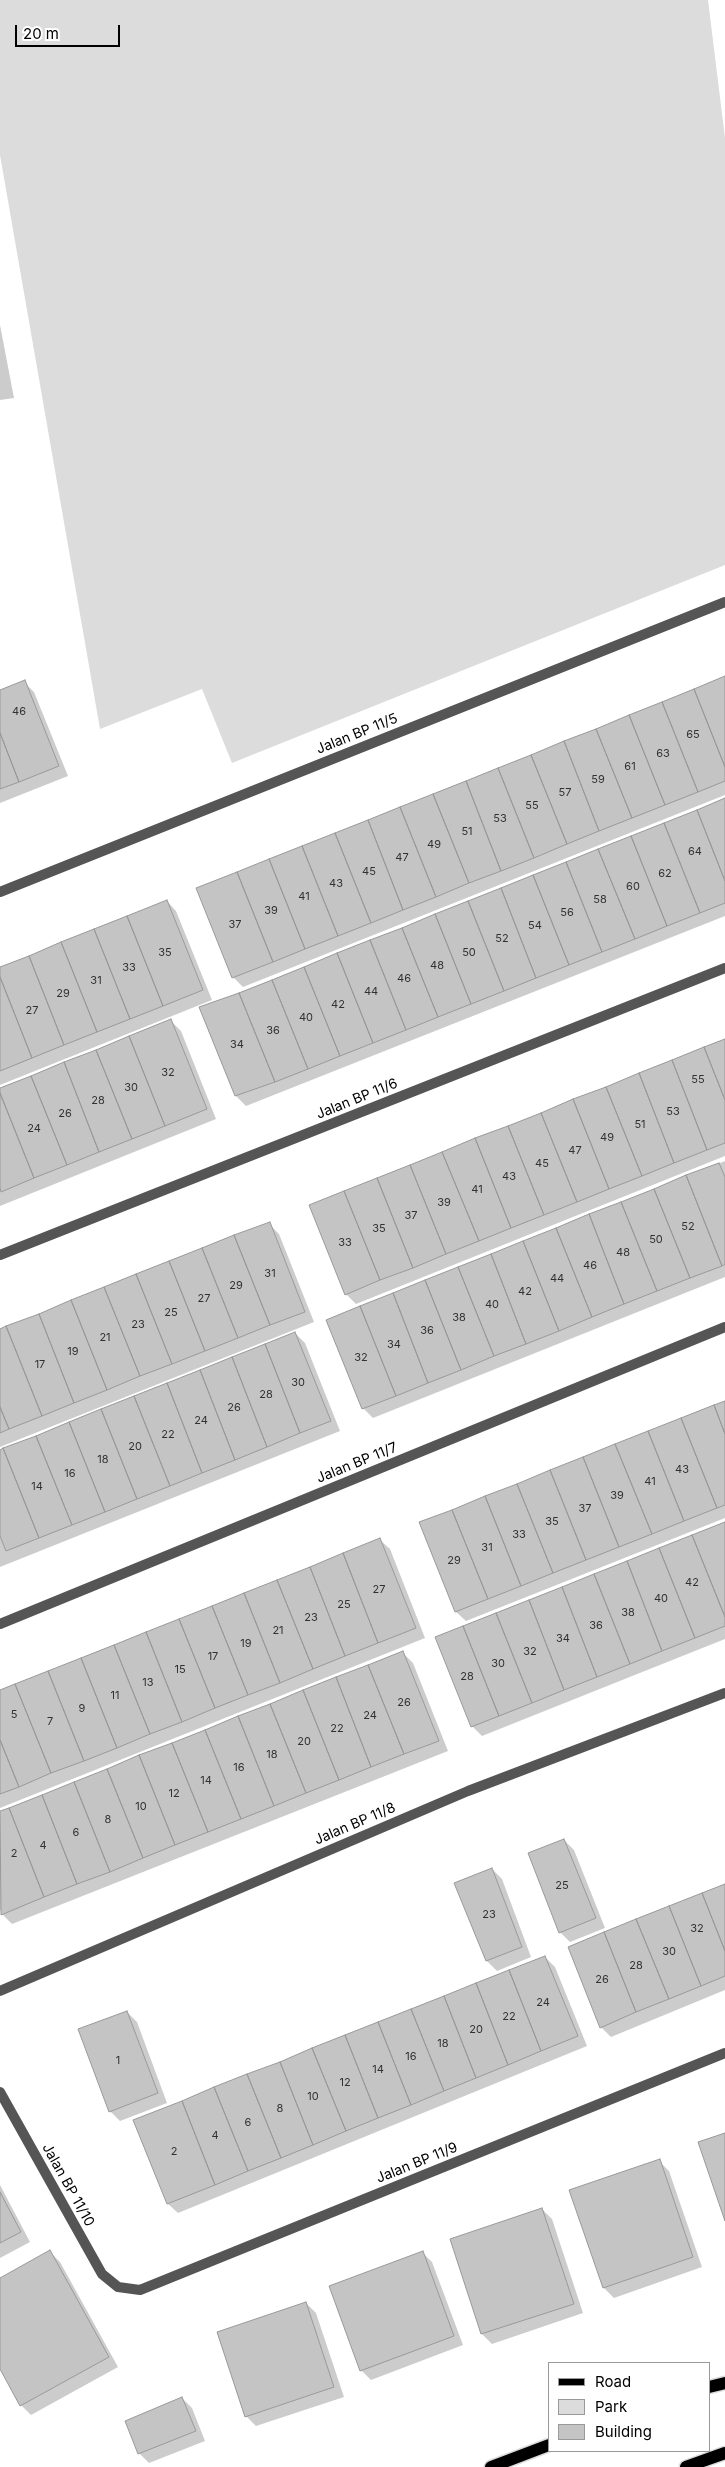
<!DOCTYPE html>
<html>
<head>
<meta charset="utf-8">
<style>
  body { margin:0 }
  #map { position:relative; width:725px; height:2467px; overflow:hidden; background:#fff; font-family:Inter,sans-serif }
  canvas { display:block }
  .legend { position:absolute; left:548px; top:2362px; width:162px; height:90px; box-sizing:border-box; background:#fff; border:1px solid #999; margin:0; padding:6px 9px; list-style:none; font-size:15px; color:#000 }
  .legend li { display:flex; align-items:center; gap:10px; height:25px }
  .legend b { width:25px; border:1px solid #999 }
  .scale { position:absolute; left:15px; top:25px; width:105px; height:22px; box-sizing:border-box; border:2px solid #000; border-top:0; padding-left:6px; font-size:15px; line-height:18px; white-space:nowrap; color:#000; -webkit-text-stroke:4px #fff; paint-order:stroke }
</style>
</head>
<body>
<div id="map">
<canvas width="725" height="2467"></canvas>
<ul class="legend">
<li><b style="height:6px;background:#000"></b>Road</li>
<li><b style="height:14px;background:#dcdcdc"></b>Park</li>
<li><b style="height:14px;background:#c4c4c4"></b>Building</li>
</ul>
<div class="scale">20 m</div>
</div>
<script>
const ctx = document.querySelector('canvas').getContext('2d');
ctx.lineJoin = 'round';
function fillPath(path, color) {
  ctx.fillStyle = color;
  ctx.fill(path, 'evenodd');
}
function shape(rows) {
  const path = new Path2D();
  for (const r of rows) {
    path.moveTo(r[0], r[1]);
    for (let i = 2; i < r.length; i += 2) path.lineTo(r[i], r[i + 1]);
  }
  return path;
}
function strokePath(path, color, width, dash) {
  ctx.strokeStyle = color;
  ctx.lineWidth = width;
  ctx.lineCap = dash ? 'butt' : 'round';
  ctx.setLineDash(dash || []);
  ctx.stroke(path);
}
function write(font, color, halo, rows, align = 'center') {
  ctx.font = font + ' Inter,sans-serif';
  ctx.lineWidth = 4;
  ctx.setLineDash([]);
  ctx.textBaseline = 'middle';
  ctx.strokeStyle = halo;
  ctx.fillStyle = color;
  for (const [text, x, y, turn = 0] of rows) {
    ctx.save();
    ctx.translate(x, y);
    ctx.rotate((+turn || 0) * Math.PI / 180);
    ctx.textAlign = isNaN(turn) ? turn : align;
    if (halo) ctx.strokeText(text, 0, 0);
    ctx.fillText(text, 0, 0);
    ctx.restore();
  }
}
const green = shape([
  [0,0,708,0,725,138,725,565,232,763,202,689,100,729,0,155]
]);
const shadow = shape([
  [0,325,14,398,0,400],
  [725,678,725,795,243,987,233,977],
  [24,682,34,692,68,776,0,803,0,692],
  [725,800,725,916,246,1106,236,1096,201,1008],
  [167,901,176,911,212,1000,0,1085,0,968],
  [171,1021,181,1031,216,1119,0,1206,0,1089],
  [725,1040,725,1156,356,1304,346,1294],
  [725,1161,725,1277,373,1418,363,1408,328,1320],
  [269,1224,279,1234,314,1322,0,1447,0,1331],
  [295,1333,305,1343,340,1431,0,1567,0,1451],
  [725,1402,725,1518,466,1621,456,1612,421,1523],
  [725,1523,725,1639,482,1736,472,1726],
  [380,1540,390,1549,425,1638,0,1808,0,1692],
  [403,1653,413,1663,448,1751,12,1924,2,1914,0,1909,0,1813],
  [564,1840,574,1850,605,1928,570,1942,560,1932],
  [492,1869,502,1879,531,1957,497,1971,487,1961],
  [725,1885,725,1990,611,2037,601,2027],
  [545,1957,555,1967,587,2046,178,2213,168,2204],
  [127,2012,137,2022,167,2103,120,2121,110,2111],
  [659,2161,669,2171,702,2267,614,2298,604,2288],
  [0,2185,30,2242,0,2258],
  [542,2209,552,2219,583,2313,492,2344,482,2334,451,2240],
  [50,2252,60,2262,118,2367,31,2415,21,2405,0,2366,0,2280],
  [422,2252,432,2262,463,2345,371,2380,361,2370],
  [306,2303,316,2313,344,2397,256,2426,246,2416],
  [182,2398,192,2408,205,2441,149,2463,139,2453]
]);
const building = shape([
  [725,676,725,767,694,689,725,676],
  [25,680,59,766,19,782,0,733,0,690,25,680],
  [694,689,725,767,725,781,698,792,662,702,694,689],
  [662,702,698,792,665,805,629,715,662,702],
  [629,715,665,805,632,818,596,729,629,715],
  [596,729,632,818,599,831,564,741,596,729],
  [0,733,19,782,0,789,0,733],
  [564,741,599,831,567,844,531,755,564,741],
  [531,755,567,844,534,858,498,768,531,755],
  [498,768,534,858,501,871,466,781,498,768],
  [466,781,501,871,469,883,433,794,466,781],
  [433,794,469,883,436,897,400,807,433,794],
  [725,798,725,881,697,810,725,798],
  [400,807,436,897,403,910,368,820,400,807],
  [697,810,725,881,725,903,700,913,664,823,697,810],
  [368,820,403,910,371,923,335,833,368,820],
  [664,823,700,913,667,926,631,836,664,823],
  [335,833,371,923,338,936,302,846,335,833],
  [631,836,667,926,635,939,598,849,631,836],
  [302,846,338,936,305,949,269,859,302,846],
  [598,849,635,939,602,952,566,862,598,849],
  [269,859,305,949,273,962,237,872,269,859],
  [566,862,602,952,569,965,533,875,566,862],
  [237,872,273,962,232,978,196,888,237,872],
  [533,875,569,965,536,978,501,888,533,875],
  [501,888,536,978,504,991,468,901,501,888],
  [167,900,203,990,163,1006,127,916,167,900],
  [468,901,504,991,471,1004,435,914,468,901],
  [435,914,471,1004,438,1017,402,928,435,914],
  [127,916,163,1006,130,1019,94,929,127,916],
  [402,928,438,1017,406,1030,370,940,402,928],
  [94,929,130,1019,97,1032,61,942,94,929],
  [370,940,406,1030,373,1043,337,953,370,940],
  [61,942,97,1032,64,1045,29,956,61,942],
  [337,953,373,1043,340,1056,304,967,337,953],
  [29,956,64,1045,32,1058,0,977,0,967,29,956],
  [304,967,340,1056,308,1069,272,980,304,967],
  [0,977,32,1058,0,1071,0,977],
  [272,980,308,1069,275,1082,239,993,272,980],
  [239,993,275,1082,235,1096,199,1007,239,993],
  [171,1019,207,1109,165,1126,129,1036,171,1019],
  [129,1036,165,1126,132,1139,96,1050,129,1036],
  [725,1039,725,1100,704,1047,725,1039],
  [704,1047,725,1100,725,1143,707,1150,672,1060,704,1047],
  [96,1050,132,1139,99,1152,64,1062,96,1050],
  [672,1060,707,1150,674,1163,639,1073,672,1060],
  [64,1062,99,1152,67,1165,31,1076,64,1062],
  [639,1073,674,1163,642,1176,606,1087,639,1073],
  [31,1076,67,1165,34,1178,0,1093,0,1088,31,1076],
  [606,1087,642,1176,609,1189,573,1099,606,1087],
  [0,1093,34,1178,1,1192,0,1188,0,1093],
  [573,1099,609,1189,577,1202,541,1113,573,1099],
  [541,1113,577,1202,544,1215,508,1126,541,1113],
  [508,1126,544,1215,511,1228,475,1138,508,1126],
  [475,1138,511,1228,479,1241,442,1152,475,1138],
  [442,1152,479,1241,446,1254,410,1165,442,1152],
  [719,1163,725,1177,725,1264,722,1266,686,1175,719,1163],
  [410,1165,446,1254,413,1268,377,1178,410,1165],
  [686,1175,722,1266,690,1278,654,1189,686,1175],
  [377,1178,413,1268,380,1280,344,1191,377,1178],
  [654,1189,690,1278,657,1291,621,1202,654,1189],
  [344,1191,380,1280,345,1295,309,1205,344,1191],
  [621,1202,657,1291,624,1304,589,1214,621,1202],
  [589,1214,624,1304,592,1317,556,1228,589,1214],
  [270,1222,305,1312,270,1325,234,1235,270,1222],
  [556,1228,592,1317,559,1331,523,1241,556,1228],
  [234,1235,270,1325,238,1338,202,1248,234,1235],
  [523,1241,559,1331,526,1344,491,1254,523,1241],
  [202,1248,238,1338,205,1351,169,1261,202,1248],
  [491,1254,526,1344,494,1356,458,1267,491,1254],
  [169,1261,205,1351,172,1364,136,1274,169,1261],
  [458,1267,494,1356,461,1370,425,1280,458,1267],
  [136,1274,172,1364,140,1376,104,1287,136,1274],
  [425,1280,461,1370,428,1383,393,1293,425,1280],
  [104,1287,140,1376,107,1390,71,1300,104,1287],
  [393,1293,428,1383,396,1396,360,1306,393,1293],
  [71,1300,107,1390,74,1403,39,1314,71,1300],
  [360,1306,396,1396,362,1409,326,1320,360,1306],
  [39,1314,74,1403,42,1416,6,1326,39,1314],
  [6,1326,42,1416,9,1429,0,1407,0,1329,6,1326],
  [295,1332,331,1421,300,1433,265,1344,295,1332],
  [265,1344,300,1433,267,1447,232,1357,265,1344],
  [232,1357,267,1447,235,1460,200,1370,232,1357],
  [200,1370,235,1460,202,1473,167,1383,200,1370],
  [167,1383,202,1473,170,1486,134,1396,167,1383],
  [134,1396,170,1486,137,1499,101,1409,134,1396],
  [725,1401,725,1434,714,1405,725,1401],
  [714,1405,725,1434,725,1505,717,1508,681,1418,714,1405],
  [0,1407,9,1429,0,1433,0,1407],
  [101,1409,137,1499,105,1512,69,1422,101,1409],
  [681,1418,717,1508,684,1521,648,1431,681,1418],
  [69,1422,105,1512,72,1525,36,1436,69,1422],
  [648,1431,684,1521,652,1534,615,1444,648,1431],
  [36,1436,72,1525,39,1538,3,1448,36,1436],
  [615,1444,652,1534,619,1547,583,1457,615,1444],
  [3,1448,39,1538,6,1551,0,1536,0,1450,3,1448],
  [583,1457,619,1547,586,1560,550,1470,583,1457],
  [550,1470,586,1560,553,1573,517,1484,550,1470],
  [517,1484,553,1573,521,1586,485,1496,517,1484],
  [485,1496,521,1586,488,1599,452,1510,485,1496],
  [452,1510,488,1599,455,1612,419,1522,452,1510],
  [725,1522,725,1617,692,1535,725,1522],
  [692,1535,725,1617,725,1626,695,1638,659,1548,692,1535],
  [380,1538,416,1628,378,1643,343,1553,380,1538],
  [659,1548,695,1638,662,1651,627,1561,659,1548],
  [343,1553,378,1643,345,1656,310,1567,343,1553],
  [627,1561,662,1651,630,1664,594,1574,627,1561],
  [310,1567,345,1656,313,1669,277,1580,310,1567],
  [594,1574,630,1664,597,1677,562,1587,594,1574],
  [277,1580,313,1669,280,1683,244,1593,277,1580],
  [562,1587,597,1677,564,1690,529,1600,562,1587],
  [244,1593,280,1683,248,1695,212,1606,244,1593],
  [529,1600,564,1690,532,1703,496,1613,529,1600],
  [212,1606,248,1695,215,1708,179,1619,212,1606],
  [496,1613,532,1703,499,1716,463,1626,496,1613],
  [179,1619,215,1708,182,1722,146,1632,179,1619],
  [463,1626,499,1716,471,1727,435,1637,463,1626],
  [146,1632,182,1722,150,1734,114,1645,146,1632],
  [114,1645,150,1734,117,1748,81,1658,114,1645],
  [403,1651,439,1741,404,1754,368,1665,403,1651],
  [81,1658,117,1748,84,1761,48,1671,81,1658],
  [368,1665,404,1754,371,1767,336,1677,368,1665],
  [48,1671,84,1761,51,1773,15,1684,48,1671],
  [336,1677,371,1767,339,1780,303,1690,336,1677],
  [15,1684,51,1773,19,1787,0,1740,0,1690,15,1684],
  [303,1690,339,1780,306,1793,270,1704,303,1690],
  [270,1704,306,1793,274,1806,238,1716,270,1704],
  [238,1716,274,1806,241,1819,205,1730,238,1716],
  [205,1730,241,1819,208,1832,172,1743,205,1730],
  [0,1740,19,1787,0,1794,0,1740],
  [172,1743,208,1832,175,1845,139,1755,172,1743],
  [139,1755,175,1845,143,1858,107,1769,139,1755],
  [107,1769,143,1858,110,1872,74,1782,107,1769],
  [74,1782,110,1872,77,1884,42,1795,74,1782],
  [42,1795,77,1884,44,1897,9,1808,42,1795],
  [9,1808,44,1897,1,1915,0,1811,9,1808],
  [564,1839,596,1918,559,1933,528,1853,564,1839],
  [492,1868,522,1947,486,1961,454,1883,492,1868],
  [725,1884,725,1951,702,1893,725,1884],
  [702,1893,725,1951,725,1976,701,1986,669,1906,702,1893],
  [669,1906,701,1986,669,1999,636,1919,669,1906],
  [636,1919,669,1999,636,2012,604,1932,636,1919],
  [604,1932,636,2012,600,2028,568,1947,604,1932],
  [545,1956,578,2036,541,2051,509,1970,545,1956],
  [509,1970,541,2051,508,2065,476,1983,509,1970],
  [476,1983,508,2065,476,2078,444,1996,476,1983],
  [444,1996,476,2078,444,2091,411,2009,444,1996],
  [411,2009,444,2091,411,2105,378,2022,411,2009],
  [127,2011,158,2093,109,2112,78,2029,127,2011],
  [378,2022,411,2105,378,2118,345,2035,378,2022],
  [345,2035,378,2118,346,2131,312,2048,345,2035],
  [312,2048,346,2131,313,2145,280,2062,312,2048],
  [280,2062,313,2145,281,2158,247,2074,280,2062],
  [247,2074,281,2158,248,2171,214,2087,247,2074],
  [214,2087,248,2171,215,2185,182,2101,214,2087],
  [182,2101,215,2185,167,2204,133,2120,182,2101],
  [725,2133,725,2221,698,2142,725,2133],
  [660,2159,693,2257,603,2288,569,2190,660,2159],
  [0,2192,21,2232,0,2243,0,2192],
  [542,2208,574,2304,481,2334,450,2239,542,2208],
  [50,2250,109,2357,20,2406,0,2369,0,2278,50,2250],
  [423,2251,454,2336,360,2371,329,2286,423,2251],
  [306,2302,334,2387,245,2417,217,2332,306,2302],
  [182,2397,196,2431,138,2454,125,2421,182,2397]
]);
const minor = shape([
  [0,892,725,602],
  [0,1255,725,968],
  [0,1624,725,1327],
  [0,1991,468,1791,725,1693],
  [0,2092,102,2274,118,2287,140,2290,725,2053]
]);
const primary = shape([
  [709,2387,725,2383],
  [491,2467,549,2445],
  [686,2467,725,2453]
]);
const numberNames = [
  ["46",19,712],
  ["65",693,735],
  ["63",663,754],
  ["61",630,767],
  ["59",598,780],
  ["57",565,793],
  ["55",532,806],
  ["53",500,819],
  ["51",467,832],
  ["49",434,845],
  ["64",695,852],
  ["47",402,858],
  ["45",369,872],
  ["62",665,874],
  ["43",336,884],
  ["60",633,887],
  ["41",304,897],
  ["58",600,900],
  ["39",271,911],
  ["56",567,913],
  ["37",235,925],
  ["54",535,926],
  ["52",502,939],
  ["35",165,953],
  ["50",469,953],
  ["48",437,966],
  ["33",129,968],
  ["46",404,979],
  ["31",96,981],
  ["44",371,992],
  ["29",63,994],
  ["42",338,1005],
  ["27",32,1011],
  ["40",306,1018],
  ["36",273,1031],
  ["34",237,1045],
  ["32",168,1073],
  ["55",698,1080],
  ["30",131,1088],
  ["28",98,1101],
  ["53",673,1112],
  ["26",65,1114],
  ["51",640,1125],
  ["24",34,1129],
  ["49",607,1138],
  ["47",575,1151],
  ["45",542,1164],
  ["43",509,1177],
  ["41",477,1190],
  ["39",444,1203],
  ["37",411,1216],
  ["52",688,1227],
  ["35",379,1229],
  ["50",656,1240],
  ["33",345,1243],
  ["48",623,1253],
  ["46",590,1266],
  ["31",270,1274],
  ["44",557,1279],
  ["29",236,1286],
  ["42",525,1292],
  ["27",204,1299],
  ["40",492,1305],
  ["25",171,1313],
  ["38",459,1318],
  ["23",138,1325],
  ["36",427,1331],
  ["21",105,1338],
  ["34",394,1345],
  ["19",73,1352],
  ["32",361,1358],
  ["17",40,1365],
  ["30",298,1383],
  ["28",266,1395],
  ["26",234,1408],
  ["24",201,1421],
  ["22",168,1435],
  ["20",135,1447],
  ["18",103,1460],
  ["43",682,1470],
  ["16",70,1474],
  ["41",650,1482],
  ["14",37,1487],
  ["39",617,1496],
  ["37",585,1509],
  ["35",552,1522],
  ["33",519,1535],
  ["31",487,1548],
  ["29",454,1561],
  ["42",692,1583],
  ["27",379,1590],
  ["40",661,1599],
  ["25",344,1605],
  ["38",628,1613],
  ["23",311,1618],
  ["36",596,1626],
  ["21",278,1631],
  ["34",563,1639],
  ["19",246,1644],
  ["32",530,1652],
  ["17",213,1657],
  ["30",498,1664],
  ["15",180,1670],
  ["28",467,1677],
  ["13",148,1683],
  ["11",115,1696],
  ["26",404,1703],
  ["9",82,1709],
  ["5",14,1715],
  ["24",370,1716],
  ["7",50,1722],
  ["22",337,1729],
  ["20",304,1742],
  ["18",272,1755],
  ["16",239,1768],
  ["14",206,1781],
  ["12",174,1794],
  ["10",141,1807],
  ["8",108,1820],
  ["6",76,1833],
  ["4",43,1846],
  ["2",14,1854],
  ["25",562,1886],
  ["23",489,1915],
  ["32",697,1929],
  ["30",669,1952],
  ["28",636,1966],
  ["26",602,1980],
  ["24",543,2003],
  ["22",509,2017],
  ["20",476,2030],
  ["18",443,2044],
  ["16",411,2057],
  ["1",118,2061],
  ["14",378,2070],
  ["12",345,2083],
  ["10",313,2097],
  ["8",280,2109],
  ["6",248,2123],
  ["4",215,2136],
  ["2",174,2152]
];
const streetNames = [
  ["Jalan BP 11/5",357,734,-22],
  ["Jalan BP 11/6",357,1099,-22],
  ["Jalan BP 11/7",357,1463,-22],
  ["Jalan BP 11/8",355,1824,-23],
  ["Jalan BP 11/9",417,2163,-22],
  ["Jalan BP 11/10",68,2185,61]
];
fillPath(green, '#dcdcdc');
fillPath(shadow, '#0003');
fillPath(building, '#c4c4c4');
strokePath(building, '#999', 1);
strokePath(primary, '#dbdbdb', 15);
strokePath(minor, '#555', 10);
strokePath(primary, '#000', 12);
write('11px', '#313131', null, numberNames);
write('14px', '#000', '#fff', streetNames);
</script>
</body>
</html>
